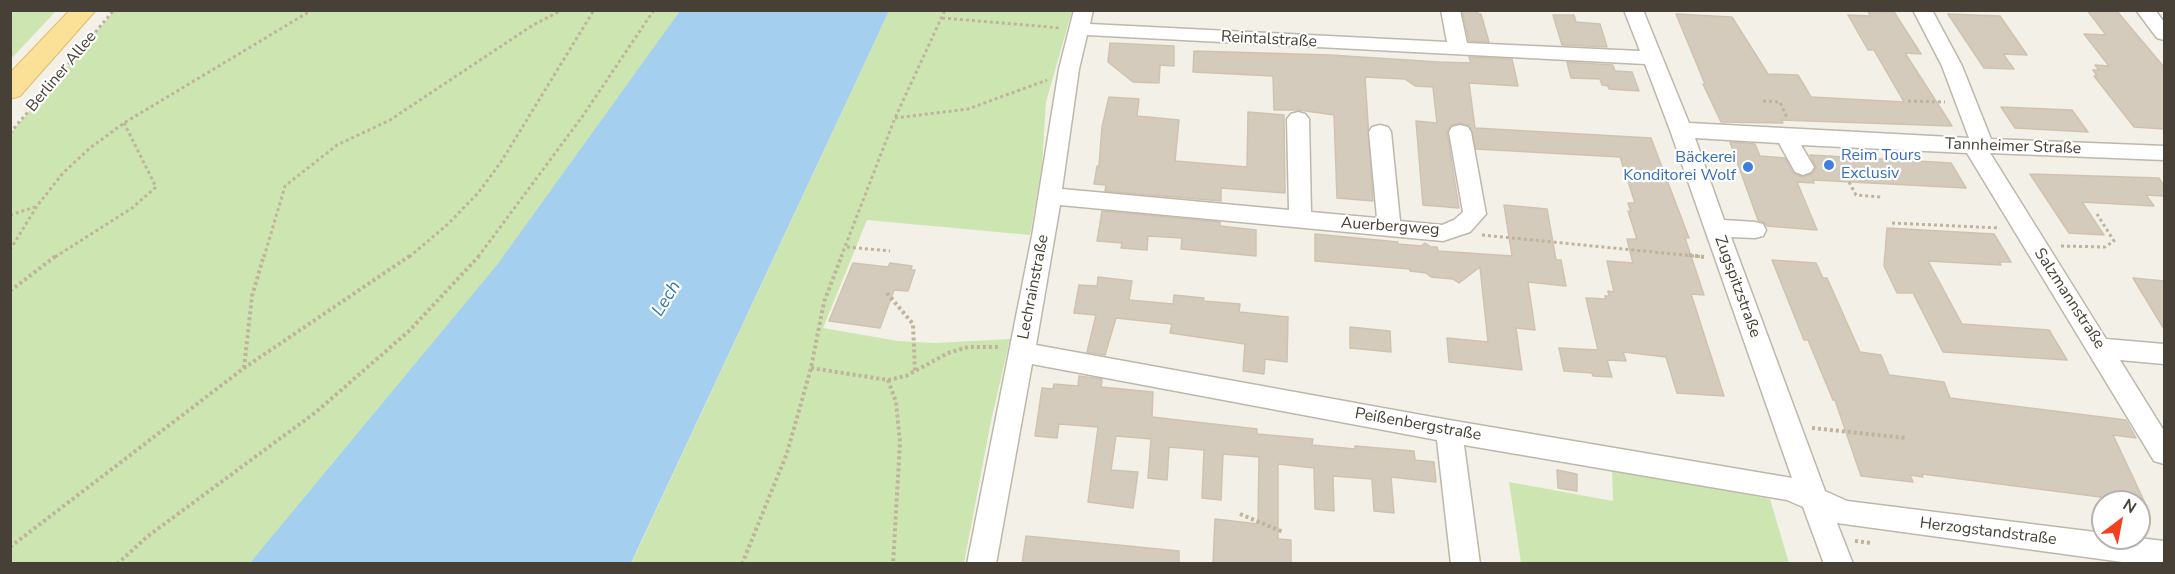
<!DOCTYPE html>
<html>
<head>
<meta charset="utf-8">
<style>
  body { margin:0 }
  #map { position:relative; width:2175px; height:574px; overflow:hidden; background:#f3f0e7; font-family:"Nunito Sans",sans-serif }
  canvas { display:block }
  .frame { position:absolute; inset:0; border:12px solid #464036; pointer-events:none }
  .north { position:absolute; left:2091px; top:490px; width:60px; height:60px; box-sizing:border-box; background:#fff; border:2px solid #b5b3af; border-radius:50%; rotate:32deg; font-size:16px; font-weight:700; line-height:24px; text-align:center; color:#464036 }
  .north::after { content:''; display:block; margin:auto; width:21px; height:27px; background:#f4401d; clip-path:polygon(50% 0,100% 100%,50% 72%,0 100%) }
</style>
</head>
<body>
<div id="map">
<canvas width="2175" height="574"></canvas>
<div class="frame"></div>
<div class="north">N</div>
</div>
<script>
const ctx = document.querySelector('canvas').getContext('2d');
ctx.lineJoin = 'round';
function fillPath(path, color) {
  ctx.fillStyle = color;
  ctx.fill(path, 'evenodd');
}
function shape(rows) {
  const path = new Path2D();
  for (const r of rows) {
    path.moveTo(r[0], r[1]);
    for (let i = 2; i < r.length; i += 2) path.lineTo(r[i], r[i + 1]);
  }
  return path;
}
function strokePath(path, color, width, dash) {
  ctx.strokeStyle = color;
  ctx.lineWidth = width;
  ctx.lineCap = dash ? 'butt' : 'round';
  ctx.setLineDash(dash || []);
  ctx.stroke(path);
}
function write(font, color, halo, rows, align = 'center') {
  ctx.font = font + ' "Nunito Sans",sans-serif';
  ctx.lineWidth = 4.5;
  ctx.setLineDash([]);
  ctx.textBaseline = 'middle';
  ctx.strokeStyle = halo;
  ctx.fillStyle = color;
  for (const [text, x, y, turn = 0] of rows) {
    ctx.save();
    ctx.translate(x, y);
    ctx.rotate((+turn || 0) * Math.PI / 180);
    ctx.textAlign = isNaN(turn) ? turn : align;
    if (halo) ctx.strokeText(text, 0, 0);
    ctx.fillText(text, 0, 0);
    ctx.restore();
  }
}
const green = shape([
  [11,10,56,11,11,59,10,11],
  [114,11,694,11,486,318,250,563,11,564,11,133],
  [889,11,1072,11,1046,102,1042,166,1030,235,867,220,823,328,898,341,934,343,1010,339,991,421,964,563,631,564],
  [1612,469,1770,499,1789,563,1521,563,1509,482,1613,501]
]);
const water = shape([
  [680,11,889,11,631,563,250,563,497,265]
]);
const building = shape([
  [1462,10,1477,10,1478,14,1481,14,1489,42,1469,41,1462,10],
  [2087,10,2116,10,2164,67,2164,129,2134,127,2094,76,2097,76,2093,70,2099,70,2095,65,2109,66,2084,34,2106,35,2087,10],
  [1868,11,1894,12,1921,54,1905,53,1952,126,1781,120,1783,123,1721,122,1703,84,1705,84,1676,14,1732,17,1768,74,1798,75,1811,97,1904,102,1874,50,1868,50,1848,15,1870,16,1868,11],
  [1948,14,2000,16,2027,55,2003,54,2014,69,1984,68,1948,14],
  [1553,15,1574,15,1576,22,1600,24,1607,47,1562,45,1553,15],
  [1110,43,1174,46,1174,66,1160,65,1159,83,1133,82,1108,62,1110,43],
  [1194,51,1330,55,1439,62,1471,63,1469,57,1512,59,1518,86,1469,83,1475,128,1651,138,1689,238,1685,238,1704,295,1691,294,1724,396,1677,393,1666,357,1623,352,1626,361,1607,360,1612,377,1593,376,1592,373,1564,371,1559,348,1598,350,1586,298,1606,299,1605,296,1609,296,1608,291,1614,292,1607,261,1633,263,1627,239,1637,239,1628,211,1631,212,1628,203,1635,203,1620,157,1476,149,1470,126,1459,123,1450,126,1447,132,1459,208,1423,205,1416,121,1437,123,1433,87,1415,86,1405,79,1365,77,1373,201,1337,198,1334,115,1299,110,1274,110,1273,76,1193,72,1194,51],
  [1567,62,1613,65,1615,71,1632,72,1639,91,1609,89,1608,86,1602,85,1600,79,1571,78,1567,62],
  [1109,97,1139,99,1137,116,1179,120,1175,161,1247,167,1248,112,1284,115,1285,193,1221,188,1221,201,1105,191,1106,185,1094,184,1097,166,1099,166,1102,127,1109,97],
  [2001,107,2072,110,2088,132,2015,128,2001,107],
  [1730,142,1755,144,1760,156,1785,158,1793,173,1802,177,1812,174,1816,168,1810,155,1951,163,1966,188,1813,180,1814,183,1797,182,1817,230,1767,226,1764,222,1758,220,1730,142],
  [2030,174,2159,178,2164,186,2164,196,2146,195,2154,206,2082,202,2104,235,2069,233,2030,174],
  [1504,205,1547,209,1556,260,1561,260,1566,286,1528,282,1535,330,1516,328,1522,370,1449,362,1447,338,1488,342,1480,267,1459,283,1453,279,1431,277,1426,273,1410,271,1410,269,1315,261,1315,234,1398,242,1398,244,1421,246,1425,243,1431,247,1437,247,1438,251,1512,256,1504,205],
  [1102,211,1220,222,1220,226,1256,230,1256,256,1181,249,1182,238,1148,236,1147,250,1121,248,1122,243,1097,241,1102,211],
  [1887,228,1994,234,2011,262,1999,262,2001,265,1928,261,1962,324,2049,330,2067,360,1943,352,1913,293,1897,293,1884,266,1887,228],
  [1772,260,1816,263,1823,278,1827,278,1860,352,1881,355,1889,375,1944,382,1950,398,2126,420,2136,438,2113,435,2146,505,2139,504,2139,502,1922,474,1923,477,1910,475,1913,482,1861,476,1835,400,1833,400,1808,340,1804,340,1772,260],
  [853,263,888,267,890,263,912,266,911,270,915,270,908,291,894,290,880,328,829,321,853,263],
  [1098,277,1132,281,1129,300,1173,304,1174,295,1204,298,1203,301,1240,304,1239,312,1288,317,1287,362,1265,359,1264,374,1243,371,1245,344,1170,333,1172,324,1116,318,1105,355,1087,352,1096,315,1074,313,1079,285,1097,286,1098,277],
  [2133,278,2164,281,2164,329,2133,278],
  [1350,327,1390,331,1391,352,1350,348,1350,327],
  [1079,376,1102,379,1101,387,1153,392,1152,417,1257,429,1257,434,1313,439,1312,445,1355,449,1355,446,1414,451,1415,460,1434,462,1436,482,1391,477,1394,513,1374,511,1372,479,1333,476,1334,511,1315,509,1314,468,1278,464,1278,539,1291,540,1291,564,1213,564,1215,519,1258,524,1259,457,1223,454,1221,500,1202,498,1204,450,1169,447,1167,480,1148,478,1151,439,1116,436,1111,470,1138,472,1133,508,1088,502,1098,427,1059,424,1057,438,1035,436,1042,388,1053,389,1054,384,1078,386,1079,376],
  [1557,470,1577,474,1577,491,1558,488,1557,470],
  [1026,536,1179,551,1179,564,1022,564,1026,536]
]);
const pathFar1 = shape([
  [942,18,1060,28],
  [1763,101,1780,102,1787,118],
  [1908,101,1945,102],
  [895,118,968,109,1047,80],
  [10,133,114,10],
  [1849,182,1856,195,1881,197],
  [10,215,35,207],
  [1892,223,2000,228],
  [1482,235,1704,257],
  [2061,246,2105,247,2114,241,2097,214],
  [847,247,890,251],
  [10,250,37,206,63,173,90,148,124,123,312,10],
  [55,257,132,208,156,187,124,123],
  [264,257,285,186,337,145,390,120,533,25,562,10],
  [409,257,448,224,478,193,501,162,594,10],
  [478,257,582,117,654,10],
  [841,257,895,118,945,10]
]);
const path = shape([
  [1689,255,1704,257],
  [10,291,57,255],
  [887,293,913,324,915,371],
  [244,368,252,296,264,255],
  [811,368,888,380,906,376,948,353,968,347,1000,347],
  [888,380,896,402,900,442,893,564],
  [1812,428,1906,438],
  [1240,514,1283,532],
  [1855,541,1872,543],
  [10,547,244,368,411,255],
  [117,564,148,536,316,412,409,331,480,255],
  [742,564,787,453,811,368,824,302,842,255]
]);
const minor = shape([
  [1074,10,1093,10,1090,24,1447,42,1441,10,1460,10,1467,43,1640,51,1624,10,1643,10,1689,123,1969,138,1942,66,1913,10,1932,10,1962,66,1991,139,2164,146,2164,160,1990,153,2106,339,2164,344,2164,364,2120,360,2164,431,2164,464,2154,461,1967,153,1801,145,1814,167,1811,172,1803,175,1795,172,1779,143,1695,138,1724,220,1755,222,1763,224,1766,230,1763,236,1755,238,1731,237,1825,491,1847,501,2103,533,2103,538,2139,538,2164,541,2164,564,2137,564,1837,523,1853,564,1824,564,1803,507,1787,500,1464,445,1480,564,1451,564,1437,440,1032,364,996,564,967,564,1032,236,1059,69,1074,10],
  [1087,35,1645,64,1670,130,1792,478,1449,420,1036,345,1060,205,1443,241,1470,232,1486,214,1471,132,1468,127,1460,125,1452,127,1449,132,1463,212,1454,220,1442,225,1400,221,1391,132,1388,127,1380,125,1372,127,1369,132,1377,218,1311,212,1309,119,1305,114,1298,112,1291,114,1287,119,1289,210,1062,189,1079,69,1087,35],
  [2136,10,2155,10,2164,22,2164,40,2157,38,2136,10]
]);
const major = shape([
  [70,10,96,10,20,96,10,99,10,73,70,10]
]);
const markers = [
  [1829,165,6,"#3f7fe0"],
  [1748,167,6,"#3f7fe0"]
];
const streetNames = [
  ["Reintalstraße",1269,40,3],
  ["Berliner Allee",62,72,-50],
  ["Tannheimer Straße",2013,147,2],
  ["Auerbergweg",1390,227,4],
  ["Lechrainstraße",1034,287,-79],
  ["Zugspitzstraße",1737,287,70],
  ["Salzmannstraße",2069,299,57],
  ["Peißenbergstraße",1418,425,10],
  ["Herzogstandstraße",1988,532,7]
];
const shopNames = [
  ["Reim Tours",1841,156],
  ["Exclusiv",1841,174],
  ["Bäckerei",1736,158,"right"],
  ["Konditorei Wolf",1736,176,"right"]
];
const waterNames = [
  ["Lech",667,299,-58]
];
fillPath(green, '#cde6b1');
fillPath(water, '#a5cfee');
fillPath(building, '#d4cbbd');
strokePath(building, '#cfc3b0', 1.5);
strokePath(minor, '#beb7aa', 3);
strokePath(major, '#e0be68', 2);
strokePath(pathFar1, '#c0b39b', 3, [3, 3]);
strokePath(path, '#c0b39b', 4, [3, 3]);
fillPath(minor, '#fff');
fillPath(major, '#fbe098');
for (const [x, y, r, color] of markers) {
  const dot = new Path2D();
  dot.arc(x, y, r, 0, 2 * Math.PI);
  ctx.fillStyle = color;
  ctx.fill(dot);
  strokePath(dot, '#fff', 2);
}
write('16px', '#464036', '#fff', streetNames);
write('16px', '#366cbe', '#fff', shopNames, 'left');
write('italic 18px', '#3278af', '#fff', waterNames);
</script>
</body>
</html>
